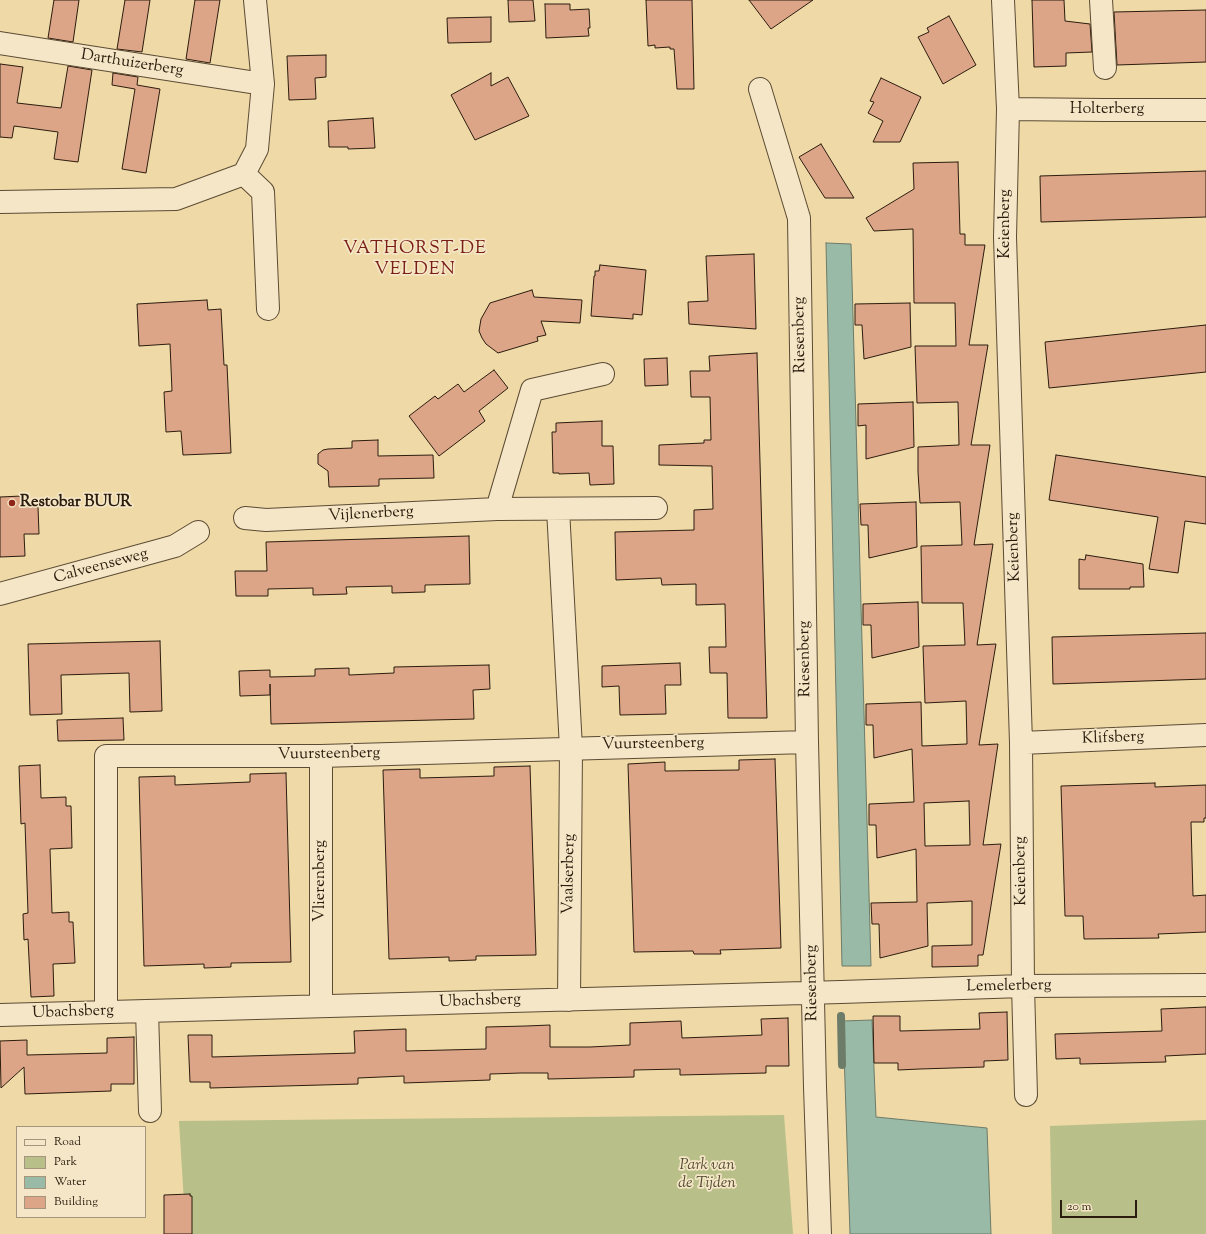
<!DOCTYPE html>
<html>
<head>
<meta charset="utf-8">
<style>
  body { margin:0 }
  #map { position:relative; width:1206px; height:1234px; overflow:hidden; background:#eed9a7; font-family:"Sorts Mill Goudy",serif }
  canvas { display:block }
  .legend { position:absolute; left:16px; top:1126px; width:130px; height:92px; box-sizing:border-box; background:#f4e6c6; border:1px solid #a4957c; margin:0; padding:5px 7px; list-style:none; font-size:12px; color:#2b1c0e }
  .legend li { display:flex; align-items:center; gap:8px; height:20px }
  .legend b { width:20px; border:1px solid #a4957c }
  .scale { position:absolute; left:1060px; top:1200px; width:77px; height:18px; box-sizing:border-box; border:2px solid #2b1c0e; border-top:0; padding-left:5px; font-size:12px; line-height:14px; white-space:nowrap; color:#2b1c0e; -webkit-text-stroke:3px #f4e6c6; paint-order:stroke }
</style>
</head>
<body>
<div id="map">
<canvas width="1206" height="1234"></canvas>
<ul class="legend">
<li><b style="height:5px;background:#f4e6c6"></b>Road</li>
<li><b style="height:11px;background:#b8bf88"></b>Park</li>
<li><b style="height:11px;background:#99baa6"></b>Water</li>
<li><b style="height:11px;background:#dda587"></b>Building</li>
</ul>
<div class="scale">20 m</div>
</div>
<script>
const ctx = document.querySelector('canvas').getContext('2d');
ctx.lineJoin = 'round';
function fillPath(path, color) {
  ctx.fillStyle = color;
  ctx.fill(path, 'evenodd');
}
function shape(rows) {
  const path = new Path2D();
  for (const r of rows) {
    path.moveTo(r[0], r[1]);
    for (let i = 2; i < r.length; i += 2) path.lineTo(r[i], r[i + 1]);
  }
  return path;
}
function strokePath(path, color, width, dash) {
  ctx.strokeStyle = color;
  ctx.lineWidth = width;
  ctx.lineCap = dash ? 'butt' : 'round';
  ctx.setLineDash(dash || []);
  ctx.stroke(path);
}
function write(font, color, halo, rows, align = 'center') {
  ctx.font = font + ' "Sorts Mill Goudy",serif';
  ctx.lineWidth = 3.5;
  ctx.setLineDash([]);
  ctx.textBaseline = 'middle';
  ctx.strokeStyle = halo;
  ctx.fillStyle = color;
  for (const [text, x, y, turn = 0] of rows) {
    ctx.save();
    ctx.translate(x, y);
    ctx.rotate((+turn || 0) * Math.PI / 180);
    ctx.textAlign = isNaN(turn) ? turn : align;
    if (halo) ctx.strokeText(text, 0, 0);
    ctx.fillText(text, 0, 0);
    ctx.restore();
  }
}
const green = shape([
  [784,1115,793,1234,186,1234,179,1121],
  [1206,1120,1206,1234,1052,1234,1050,1126]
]);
const water = shape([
  [826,243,851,244,871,966,842,966,826,243],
  [872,1020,876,1117,987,1128,991,1234,850,1234,843,1021,872,1020]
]);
const stream = shape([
  [841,1016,842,1065]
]);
const building = shape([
  [54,0,79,0,73,42,48,38,54,0],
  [125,0,150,0,142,52,117,49,125,0],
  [195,0,220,0,210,63,186,59,195,0],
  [508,0,533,0,535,21,509,22,508,0],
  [646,0,692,0,694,89,677,89,674,49,670,49,670,47,655,48,655,45,648,46,646,0],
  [749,0,813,0,771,29,749,0],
  [1032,0,1064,0,1065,21,1090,24,1092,52,1066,53,1066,66,1034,67,1032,0],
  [545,4,570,4,570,10,589,9,590,28,588,28,589,36,546,38,545,4],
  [1206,10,1206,62,1117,65,1114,12,1206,10],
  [949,16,976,65,943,84,918,37,929,32,927,28,949,16],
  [491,17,491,42,448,43,447,18,491,17],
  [326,55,326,77,315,78,316,99,289,100,287,56,326,55],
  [0,64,23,67,17,103,61,108,68,66,92,70,78,162,54,159,58,132,14,126,12,138,0,137,0,64],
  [113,73,138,77,137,85,160,89,146,173,122,169,135,89,112,85,113,73],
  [491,73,491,86,508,77,529,116,475,140,451,95,491,73],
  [881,78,921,97,900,142,873,142,883,121,868,113,874,102,870,101,881,78],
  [373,118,375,148,348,149,348,147,329,147,328,121,373,118],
  [821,144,854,198,825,198,799,157,821,144],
  [958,162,960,234,965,234,965,245,985,245,969,345,988,345,971,445,990,445,974,545,993,544,977,645,996,644,979,745,998,744,983,845,1001,844,983,955,978,955,978,966,932,967,932,946,972,945,972,901,927,903,928,946,880,958,879,924,872,924,871,903,917,902,916,849,877,858,876,825,869,825,869,804,914,802,912,749,874,758,873,725,866,725,866,704,921,702,922,746,967,744,966,701,925,703,923,646,965,645,963,603,922,603,921,546,962,545,960,502,920,503,918,472,918,447,959,445,958,402,917,403,915,346,956,346,955,303,914,303,913,229,874,231,866,218,914,189,913,163,958,162],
  [969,801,970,845,925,846,924,803,969,801],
  [1206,171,1206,217,1041,222,1040,176,1206,171],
  [754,254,756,329,689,324,688,302,708,301,706,256,754,254],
  [600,265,646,270,642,315,633,314,633,319,591,316,594,276,595,276,595,271,599,271,600,265],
  [532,290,534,297,582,300,580,323,541,321,546,335,537,337,538,341,498,353,486,344,482,338,479,331,481,319,490,303,532,290],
  [207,300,208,310,221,309,224,365,227,365,231,453,183,455,181,431,166,432,164,392,172,391,170,344,139,346,137,304,207,300],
  [910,303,911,347,864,359,862,325,855,325,855,304,910,303],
  [1206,325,1206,372,1049,388,1045,342,1206,325],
  [757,353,767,718,728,718,727,673,710,673,709,647,726,647,725,604,696,605,696,584,662,585,661,578,616,580,615,532,694,530,694,510,713,509,712,466,659,465,659,445,704,443,704,440,711,440,710,397,691,397,690,371,710,371,709,356,757,353],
  [667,358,668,385,645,386,644,359,667,358],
  [494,370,508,388,479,411,485,421,439,456,409,416,435,396,438,399,458,384,464,392,494,370],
  [913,402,914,447,866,459,866,425,858,426,858,404,913,402],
  [602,421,602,446,613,446,614,484,590,485,589,473,559,474,559,473,553,473,552,432,556,432,556,423,602,421],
  [378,440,378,456,433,455,434,478,379,479,379,486,329,487,328,471,318,464,318,454,323,450,328,449,352,448,352,441,378,440],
  [1056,455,1206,477,1206,524,1185,521,1178,573,1149,569,1158,517,1049,500,1056,455],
  [22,496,23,499,28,499,28,507,38,507,39,534,24,534,25,556,0,557,0,497,22,496],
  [916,502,917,547,869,558,868,525,861,525,860,504,916,502],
  [469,536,470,584,425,585,425,592,392,593,392,586,346,587,347,594,313,595,313,588,268,589,268,596,236,596,235,571,267,571,266,542,469,536],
  [1086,555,1143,564,1144,587,1130,587,1130,589,1079,589,1079,559,1085,560,1086,555],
  [918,602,919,647,872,658,871,625,863,625,863,604,918,602],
  [1206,633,1206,679,1053,684,1052,637,1206,633],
  [160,641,162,711,130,712,129,673,61,675,62,714,30,715,28,644,160,641],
  [680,663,681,685,665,685,666,714,620,715,619,686,602,687,602,666,680,663],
  [489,665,490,689,473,690,474,719,271,724,270,684,270,695,240,696,239,671,270,670,270,677,315,676,315,669,349,668,349,675,394,673,394,667,489,665],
  [123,718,124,740,58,741,57,720,123,718],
  [775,759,781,948,720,950,721,954,694,954,693,951,634,952,628,764,665,762,665,771,739,770,739,760,775,759],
  [40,765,41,798,66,797,66,806,71,806,72,848,50,849,51,880,52,913,69,912,69,922,73,922,75,963,53,964,54,996,31,997,28,939,24,940,23,914,28,913,25,823,21,824,19,766,40,765],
  [530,766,536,955,476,956,476,960,449,961,449,957,389,959,383,770,420,769,420,778,494,776,494,767,530,766],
  [286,773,291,962,231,963,231,967,204,968,204,964,144,966,139,777,175,776,175,785,250,782,250,774,286,773],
  [1155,783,1155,787,1206,785,1206,818,1204,818,1204,822,1191,822,1193,896,1206,895,1206,932,1158,934,1159,938,1084,939,1083,916,1065,916,1061,786,1155,783],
  [1206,1007,1206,1054,1165,1056,1166,1062,1080,1064,1080,1058,1056,1059,1055,1034,1162,1031,1161,1009,1206,1007],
  [1007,1012,1008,1060,984,1061,984,1067,920,1069,898,1070,898,1063,874,1063,873,1016,900,1016,900,1031,980,1029,979,1013,1007,1012],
  [788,1018,789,1066,766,1066,766,1073,680,1075,680,1069,634,1070,634,1077,548,1079,548,1073,521,1073,490,1074,490,1080,404,1083,404,1076,358,1078,358,1084,210,1088,210,1082,190,1082,188,1035,212,1035,212,1057,355,1053,354,1031,406,1029,406,1051,486,1049,486,1027,526,1026,550,1025,550,1047,590,1047,630,1045,630,1023,681,1021,682,1038,762,1035,761,1019,788,1018],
  [134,1037,134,1084,111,1084,111,1091,25,1094,24,1067,1,1088,0,1041,27,1040,27,1055,107,1053,107,1038,134,1037],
  [190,1194,190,1196,192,1196,192,1234,164,1234,164,1195,190,1194]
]);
const minor = shape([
  [1003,0,1008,109,1005,237,1021,743,1023,986,1026,1095],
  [1101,0,1105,68],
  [0,43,263,84],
  [760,89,799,218,807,742,815,1087,820,1234],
  [1008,109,1104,110,1206,110],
  [244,174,263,192,268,309],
  [0,202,176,199,244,174,257,149,263,84,255,0],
  [497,509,532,390,603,374],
  [558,509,571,748,569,1000],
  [245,518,266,520,497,509,656,508],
  [0,594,157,551,175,546,198,532],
  [1021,743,1206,735],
  [321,1006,321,756],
  [147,1011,150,1111],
  [106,1012,106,756,321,756,807,742],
  [0,1015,841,992,1023,986,1206,985]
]);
const markers = [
  [12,503,4,"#8f2418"]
];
const streetNames = [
  ["Darthuizerberg",132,64,9],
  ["Holterberg",1107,110],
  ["Keienberg",1006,224,-90],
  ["Riesenberg",801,335,-91],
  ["Vijlenerberg",371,515,-3],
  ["Keienberg",1015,547,-92],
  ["Calveenseweg",101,567,-15],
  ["Riesenberg",806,659,-91],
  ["Klifsberg",1113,739,-2],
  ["Vuursteenberg",653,745,-1],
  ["Vuursteenberg",329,755,-1],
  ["Keienberg",1022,871,-91],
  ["Vaalserberg",570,874,-89],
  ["Vlierenberg",321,881,-90],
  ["Riesenberg",813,983,-91],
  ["Lemelerberg",1009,987,-1],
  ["Ubachsberg",480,1002,-2],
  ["Ubachsberg",73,1013,-2]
];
const poiNames = [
  ["Restobar BUUR",20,503]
];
const parkNames = [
  ["Park van",707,1166],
  ["de Tijden",707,1184]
];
const quarterNames = [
  ["VATHORST-DE",415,250],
  ["VELDEN",415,271]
];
fillPath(green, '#b8bf88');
fillPath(water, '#99baa6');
strokePath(water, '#6d7b69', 1);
strokePath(stream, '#6d7b69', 8);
fillPath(building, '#dda587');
strokePath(building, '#2b1c0e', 1);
strokePath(minor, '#5c4b34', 24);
strokePath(minor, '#f4e6c6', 22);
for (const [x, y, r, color] of markers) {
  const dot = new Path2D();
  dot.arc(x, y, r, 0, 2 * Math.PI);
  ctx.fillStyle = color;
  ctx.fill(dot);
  strokePath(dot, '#f4e6c6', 1.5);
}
write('16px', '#2b1c0e', '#f4e6c6', streetNames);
write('bold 16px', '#2b1c0e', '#f4e6c6', poiNames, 'left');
write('italic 16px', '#554d33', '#f4e6c6', parkNames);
ctx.letterSpacing = '1px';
write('18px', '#7a1f14', '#f4e6c6', quarterNames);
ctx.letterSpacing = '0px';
</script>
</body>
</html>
